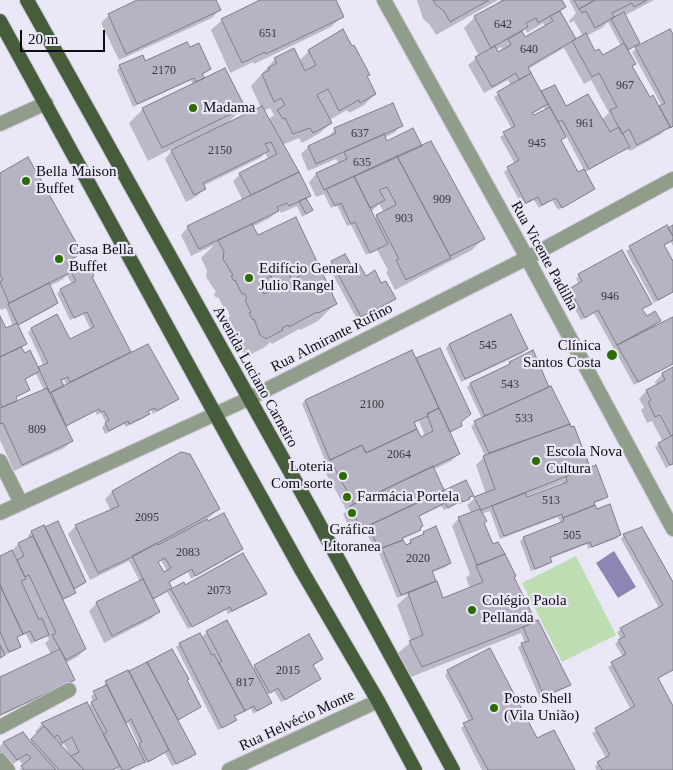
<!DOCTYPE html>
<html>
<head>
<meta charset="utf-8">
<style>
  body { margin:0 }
  #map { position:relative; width:673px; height:770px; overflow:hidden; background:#eae8f7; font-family:"Times New Roman",serif }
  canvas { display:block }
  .scale { position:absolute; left:20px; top:30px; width:85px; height:22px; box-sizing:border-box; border:2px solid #0d0c11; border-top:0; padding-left:6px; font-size:15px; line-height:18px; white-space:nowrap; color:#0d0c11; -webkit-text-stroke:4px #eae8f7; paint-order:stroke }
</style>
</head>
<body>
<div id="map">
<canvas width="673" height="770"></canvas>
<div class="scale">20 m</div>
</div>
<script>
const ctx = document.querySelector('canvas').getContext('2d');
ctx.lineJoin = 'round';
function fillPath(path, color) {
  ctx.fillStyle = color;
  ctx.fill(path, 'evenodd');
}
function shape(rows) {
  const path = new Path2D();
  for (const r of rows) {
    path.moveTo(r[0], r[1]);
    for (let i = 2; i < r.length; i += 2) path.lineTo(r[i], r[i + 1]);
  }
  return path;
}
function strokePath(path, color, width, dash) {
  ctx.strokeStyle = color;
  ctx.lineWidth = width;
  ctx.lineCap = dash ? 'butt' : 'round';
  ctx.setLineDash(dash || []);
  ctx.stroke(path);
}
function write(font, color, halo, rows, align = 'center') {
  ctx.font = font + ' "Times New Roman",serif';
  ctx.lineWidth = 4.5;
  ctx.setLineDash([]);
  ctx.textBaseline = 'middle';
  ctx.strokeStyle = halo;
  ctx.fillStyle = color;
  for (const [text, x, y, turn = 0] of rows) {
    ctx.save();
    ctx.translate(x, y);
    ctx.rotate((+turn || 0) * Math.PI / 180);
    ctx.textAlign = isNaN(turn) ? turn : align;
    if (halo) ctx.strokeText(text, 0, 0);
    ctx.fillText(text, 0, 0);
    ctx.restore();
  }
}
const green = shape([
  [576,556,616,635,562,662,522,583]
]);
const water = shape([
  [614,551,636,587,618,598,596,563]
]);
const shadow = shape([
  [141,0,214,0,219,10,212,18,119,60,101,23,109,15],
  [259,0,334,0,342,16,331,27,254,64,253,62,230,73,211,30,222,20,260,2],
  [417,0,498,0,436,35,430,25,423,19],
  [501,0,560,0,564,7,559,12,575,41,583,36,574,21,570,23,569,21,576,13,569,0,654,0,624,16,639,43,627,51,635,64,632,67,649,99,658,108,662,106,632,52,636,49,673,37,673,127,667,130,666,129,661,134,630,151,627,148,584,173,593,189,558,210,552,200,539,208,534,200,522,206,504,172,515,164,500,137,512,129,494,97,511,86,508,80,484,93,468,65,479,56,464,28,475,17,494,6],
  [608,22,621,46,602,57,595,53,586,36,602,28],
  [543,23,545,26,524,39,521,33,525,29,527,33],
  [501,47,503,50,497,54,495,50],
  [564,48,584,84,591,80,609,113,601,120,566,108,554,86,541,93,528,69],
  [544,107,546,110,533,117,532,114],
  [566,136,584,170,578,173,560,141],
  [309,51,369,75,366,77,375,94,364,105,349,113,347,110,329,120,331,123,320,133,302,143,299,138,282,145,310,196,306,200,308,213,302,217,297,206,281,213,279,209,270,218,252,227,258,237,295,219,336,303,318,321,300,330,299,329,272,344,270,342,265,347,248,356,243,352,239,346,241,344,228,318,230,316,227,309,225,310,218,297,216,298,214,294,216,292,206,277,207,270,201,258,214,245,191,256,181,235,188,227,243,201,233,181,240,174,269,160,265,153,260,158,203,186,204,189,197,196,186,202,165,159,175,147,148,161,129,123,143,109,193,85,191,80,133,107,117,70,120,66,145,63,210,69,202,75,203,78,244,107,226,124,261,108,251,86,275,59,299,61],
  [270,108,274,115,268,120,263,111],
  [401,126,394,133,384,138,386,143,421,147,483,239,472,250,395,290,386,272,388,270,377,250,366,255,351,225,347,226,337,205,331,208,324,194,316,197,309,182,316,174,339,164,336,159,308,171,301,154,308,147,328,138,335,129],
  [379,204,384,212,374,219,371,212],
  [0,174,81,253,66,264,71,274,88,266,90,277,130,354,178,399,153,414,151,410,147,412,148,414,144,418,126,427,124,424,105,434,102,427,106,423,101,413,97,415,95,411,65,427,72,441,64,448,14,471,0,440,0,318,5,330,13,326,6,308,1,310,0,307],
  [67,275,72,284,57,293,70,320,83,314,91,330,69,340,32,329,28,332,44,366,37,369,21,349,25,344,17,326,53,307,57,303,49,286,62,280],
  [36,374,44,390,12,405,15,398,29,390,24,380],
  [64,380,67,386,64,387,60,381],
  [666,227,668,230,673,227,673,246,671,242,663,246,673,264,673,292,654,303,626,251],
  [332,262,352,268,365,277,381,285,394,299,391,302,357,319,328,266],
  [579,275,650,304,642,310,646,318,660,321,652,328,673,318,673,364,634,385,594,313,581,320,566,293,579,284,576,279],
  [449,345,526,349,523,353,461,382,446,348],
  [439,349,461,426,449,433,459,454,451,461,433,470,443,490,439,494,472,495,459,505,459,503,444,510,441,506,418,517,420,529,416,533,402,539,405,547,411,541,424,533,450,563,446,567,431,573,443,599,470,588,466,578,470,574,452,526,459,518,471,513,467,505,475,498,486,494,476,465,485,456,471,426,482,419,467,387,470,384,507,367,510,363,549,388,570,429,573,428,589,468,606,496,603,500,594,503,596,511,620,535,616,539,588,549,587,544,549,559,551,561,547,565,531,571,520,541,524,538,561,524,558,517,500,539,490,511,481,514,483,523,492,546,503,555,535,623,570,684,566,688,540,699,518,647,525,643,521,633,411,677,398,653,411,642,397,605,409,594,397,598,378,551,376,552,365,530,353,535,343,514,347,511,323,468,327,465,302,404,305,401],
  [419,421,425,436,420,439,413,424],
  [563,482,564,485,523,500,522,498],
  [673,369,673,464,666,468,655,447,663,442,652,421,647,423,641,410,644,407,639,399,646,391,657,386,655,382,662,374],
  [159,466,219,509,206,520,242,549,238,553,191,579,188,572,168,583,171,590,183,584,185,586,265,594,262,597,228,614,226,609,188,629,167,592,152,600,158,612,151,619,104,643,89,611,97,603,140,582,129,561,90,580,68,534,76,526,111,511,105,499,112,492],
  [161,560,167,571,163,574,157,563],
  [57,523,85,582,73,590,75,593,71,596,62,600,85,649,77,657,66,663,74,679,70,683,0,716,0,678,51,654,45,643,49,640,47,635,31,644,26,634,16,638,20,646,16,650,5,655,5,654,0,658,0,558,11,552,18,544,29,539,28,536,31,532,44,527,45,529],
  [624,535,673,585,673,670,657,679,673,708,673,770,596,770,595,766,606,758,592,733,631,710,608,667,623,657,615,644,621,639,617,632,621,629,659,608,621,539],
  [226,622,252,669,255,666,322,659,313,666,320,679,281,702,274,691,267,695,271,702,267,706,253,714,251,708,234,717,235,720,232,723,218,730,176,647,180,644,201,638,207,632],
  [171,651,200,707,177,721,194,754,191,758,172,766,165,753,144,764,143,762,129,770,117,770,116,768,114,770,19,770,24,766,19,760,9,767,0,755,0,746,3,743,22,734,30,742,37,734,35,732,42,724,86,703,88,707,93,702,91,696,103,688,103,686,106,683],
  [128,722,139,746,137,748,125,724],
  [64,744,71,757,60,746],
  [448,671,536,740,573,770,482,770,461,728,469,722,445,675]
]);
const building = shape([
  [137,0,216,0,221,10,126,54,108,14,137,0],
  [260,0,336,0,344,17,266,54,265,52,242,63,221,19,260,0],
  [433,0,489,0,450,22,444,11,436,5,433,0],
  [504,0,562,0,566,7,538,23,536,18,526,23,528,27,491,48,474,16,504,0],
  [574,0,593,0,593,1,579,9,574,0],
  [595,0,647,0,634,7,632,3,612,13,614,17,595,28,586,11,582,13,579,9,595,0],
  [560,11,576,39,528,67,531,73,519,80,516,73,492,87,475,57,495,46,498,52,511,45,508,39,522,31,525,37,553,21,550,16,560,11],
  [624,12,640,43,628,50,611,19,624,12],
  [343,29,352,46,354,45,370,75,367,76,376,94,360,103,359,100,339,111,328,89,317,95,332,123,313,133,310,128,293,134,285,118,283,119,277,110,285,105,281,98,274,102,262,74,270,70,268,68,277,63,274,58,294,48,305,71,316,65,308,50,343,29],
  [670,29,673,34,673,126,671,128,659,106,665,103,635,47,670,29],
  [586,33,595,51,599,49,603,55,624,43,636,64,632,66,650,97,653,95,670,127,637,145,629,129,622,134,610,110,617,107,599,73,592,77,572,41,586,33],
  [187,42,190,47,199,43,211,69,202,74,205,78,196,82,194,78,137,104,119,65,143,55,145,61,187,42],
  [225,68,245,107,162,148,142,108,225,68],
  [531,73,548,104,532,113,534,115,550,107,566,137,561,140,578,172,584,169,595,189,562,208,556,198,542,205,538,197,526,203,507,167,519,160,503,132,515,126,497,92,531,73],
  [555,85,566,106,588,94,610,132,619,127,630,147,589,169,562,120,558,122,541,91,555,85],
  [393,103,403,126,316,164,308,146,336,133,334,128,393,103],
  [262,106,299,172,251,195,239,173,277,154,271,142,265,144,269,151,203,183,206,189,194,195,171,150,262,106],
  [413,128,422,146,324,190,316,173,347,159,344,152,384,134,387,141,413,128],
  [431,141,485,239,450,256,397,156,431,141],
  [397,156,451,258,406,280,396,260,399,259,376,215,396,205,395,202,387,187,379,190,385,200,370,208,354,176,397,156],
  [28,157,82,253,67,262,71,272,9,303,0,282,3,280,0,274,0,173,28,157],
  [299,172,311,196,289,206,287,203,277,207,279,211,199,249,187,226,299,172],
  [354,176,388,244,370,253,355,222,351,224,341,203,335,206,326,189,354,176],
  [306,198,313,210,306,214,299,201,306,198],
  [296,217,337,304,318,313,317,312,289,327,288,325,282,328,283,330,266,339,260,335,254,319,253,320,249,313,251,312,245,300,247,298,244,293,242,294,235,280,234,281,231,276,233,275,223,259,224,252,218,240,252,224,258,235,296,217],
  [294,264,299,269,300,276,292,280,286,269,294,264],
  [271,276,277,288,264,294,259,282,271,276],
  [667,225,673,236,673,240,664,245,673,261,673,292,658,300,629,246,667,225],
  [673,225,673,236,668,228,673,225],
  [622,250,652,304,642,309,647,316,655,311,661,321,617,345,598,310,585,318,569,289,582,281,578,274,622,250],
  [345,254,352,266,358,262,366,276,375,270,381,283,386,281,396,299,361,317,331,261,345,254],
  [88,264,94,276,92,277,131,352,70,382,68,377,61,380,64,386,50,393,38,367,48,363,31,328,57,314,70,339,94,327,87,312,74,318,60,289,76,281,71,272,88,264],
  [49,283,58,303,18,325,8,304,49,283],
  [511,314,528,349,465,379,449,344,511,314],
  [0,316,6,328,17,323,27,344,0,357,0,316],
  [673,317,673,364,638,382,617,345,673,317],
  [148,344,179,399,157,411,155,408,148,411,150,414,129,424,128,421,109,431,105,423,109,420,104,411,101,412,99,409,66,426,51,392,148,344],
  [21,347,25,353,30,350,40,371,25,379,30,390,16,397,17,401,2,407,0,403,0,357,21,347],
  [440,348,471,414,461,422,462,426,450,432,416,358,440,348],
  [412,350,439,408,427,414,428,416,414,422,417,429,366,453,362,445,330,460,305,400,412,350],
  [533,350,549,387,485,416,470,383,510,364,509,362,533,350],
  [673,367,673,435,671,436,660,415,655,417,648,402,651,400,646,390,665,380,662,373,673,367],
  [551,386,570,424,489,453,474,421,551,386],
  [47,388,73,441,22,465,3,423,0,424,0,408,47,388],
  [439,408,460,454,354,504,330,460,362,445,366,453,417,429,421,437,433,431,427,414,439,408],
  [570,424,571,427,574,426,590,467,481,510,474,497,495,489,483,456,570,424],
  [673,435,673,464,670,465,658,443,673,435],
  [181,452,190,454,220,509,132,557,98,573,75,525,119,506,112,491,181,452],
  [596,465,608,497,594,502,595,505,563,518,562,514,504,536,492,506,525,493,527,497,567,482,566,476,596,465],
  [433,466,444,490,361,529,350,506,433,466],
  [466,480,474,496,469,497,470,499,463,502,462,500,448,508,445,503,419,516,423,526,420,528,421,530,402,538,403,540,379,549,368,526,466,480],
  [610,504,621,535,592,547,590,542,550,557,552,562,535,569,523,537,564,521,563,518,595,505,597,509,610,504],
  [480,509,487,521,484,523,493,544,498,542,505,554,477,565,458,517,480,509],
  [224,513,243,549,195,576,192,569,169,582,172,588,153,599,132,556,157,543,158,545,207,519,208,521,224,513],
  [165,558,171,568,164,572,158,562,165,558],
  [58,521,86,582,74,589,45,527,58,521],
  [44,525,76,593,63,599,31,531,44,525],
  [436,526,451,563,432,571,436,581,401,595,382,548,403,540,406,545,411,543,410,540,424,534,423,532,436,526],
  [642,527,673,582,673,670,658,678,673,706,673,770,602,770,597,762,610,755,595,728,635,706,611,662,626,654,618,640,625,636,620,628,663,605,623,534,642,527],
  [33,536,86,649,66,660,52,635,56,633,29,575,25,577,17,560,24,556,18,543,33,536],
  [12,550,26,579,21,581,39,620,42,618,49,635,35,641,30,631,23,634,0,585,0,556,12,550],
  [243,553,267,594,232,611,230,607,192,627,171,589,184,582,185,585,243,553],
  [505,554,516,576,514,577,536,622,422,667,409,641,423,635,408,593,437,581,443,598,483,582,476,566,505,554],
  [143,579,160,612,112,636,96,602,143,579],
  [0,585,23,634,17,637,21,647,9,652,0,632,0,585],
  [227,620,272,703,257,711,254,706,245,711,219,663,222,661,206,631,227,620],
  [538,620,571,685,544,696,521,643,529,641,523,627,538,620],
  [200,633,212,655,214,654,245,711,234,716,237,720,222,728,179,643,200,633],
  [309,634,323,659,313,665,321,679,285,700,278,688,270,693,254,665,309,634],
  [0,645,5,655,0,658,0,645],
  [490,648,537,738,554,730,575,770,488,770,463,723,473,719,447,670,490,648],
  [60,649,75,680,0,715,0,677,60,649],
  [172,649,189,679,187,680,201,707,178,720,147,662,172,649],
  [147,662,196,754,176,764,129,671,147,662],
  [128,670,169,750,148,762,139,744,142,742,131,719,126,723,105,681,128,670],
  [107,685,145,762,127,770,122,770,120,766,103,734,107,732,91,702,97,699,93,691,107,685],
  [87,702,120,766,112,770,84,770,71,756,79,752,72,737,62,743,58,735,54,737,41,723,87,702],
  [44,726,71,756,84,770,59,770,31,739,44,726],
  [23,732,36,748,56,770,24,770,21,766,31,758,27,754,17,760,3,742,23,732]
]);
const service = shape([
  [0,727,69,690],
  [0,760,8,770]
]);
const minor = shape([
  [384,0,520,245,673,529],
  [0,124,46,103],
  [0,461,21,503],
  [229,770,378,701]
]);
const tertiary = shape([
  [0,513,248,399,527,258,673,179]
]);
const primary = shape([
  [27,0,312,511,453,770],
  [0,21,231,443,302,571,378,701,415,770]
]);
const markers = [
  [193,108,5,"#2d6c00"],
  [26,181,5,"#2d6c00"],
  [59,259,5,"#2d6c00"],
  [249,278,5,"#2d6c00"],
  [612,355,6,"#2d6c00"],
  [536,461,5,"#2d6c00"],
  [343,476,5,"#2d6c00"],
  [347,497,5,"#2d6c00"],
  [352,513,5,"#2d6c00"],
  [472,610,5,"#2d6c00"],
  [494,708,5,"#2d6c00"]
];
const numberNames = [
  ["642",503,25],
  ["651",268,34],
  ["640",529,50],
  ["2170",164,71],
  ["967",625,86],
  ["961",585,124],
  ["637",360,134],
  ["945",537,144],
  ["2150",220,151],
  ["635",362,163],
  ["909",442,200],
  ["903",404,219],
  ["946",610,297],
  ["545",488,346],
  ["543",510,385],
  ["2100",372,405],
  ["533",524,419],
  ["809",37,430],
  ["2064",399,455],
  ["513",551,501],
  ["2095",147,518],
  ["505",572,536],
  ["2083",188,553],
  ["2020",418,559],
  ["2073",219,591],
  ["2015",288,671],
  ["817",245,683]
];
const poiNames = [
  ["Madama",203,108],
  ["Bella Maison",36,172],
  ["Buffet",36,189],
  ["Casa Bella",69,250],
  ["Buffet",69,267],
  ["Edifício General",259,269],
  ["Julio Rangel",259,286],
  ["Clínica",601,346,"right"],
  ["Santos Costa",601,363,"right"],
  ["Escola Nova",546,452],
  ["Cultura",546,469],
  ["Loteria",333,467,"right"],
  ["Com sorte",333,484,"right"],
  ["Farmácia Portela",357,497],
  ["Gráfica",352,530,"center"],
  ["Litoranea",352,547,"center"],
  ["Colégio Paola",482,601],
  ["Pellanda",482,618],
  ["Posto Shell",504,699],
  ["(Vila União)",504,716]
];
const streetNames = [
  ["Rua Vicente Padilha",544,256,61],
  ["Rua Almirante Rufino",332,338,-27],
  ["Avenida Luciano Carneiro",255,377,61],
  ["Rua Helvécio Monte",297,721,-25]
];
fillPath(green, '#beddb2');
fillPath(water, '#8e85b4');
fillPath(shadow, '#0003');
fillPath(building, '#b6b4c2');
strokePath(building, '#7f7d8a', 1);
strokePath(service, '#c7c5d2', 16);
strokePath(minor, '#c7c5d2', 16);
strokePath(tertiary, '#c7c5d2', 16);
strokePath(primary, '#c7c5d2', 16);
strokePath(service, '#8f9d8a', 14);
strokePath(minor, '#8f9d8a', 14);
strokePath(tertiary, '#8f9d8a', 14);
strokePath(primary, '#465d3c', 14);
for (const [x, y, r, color] of markers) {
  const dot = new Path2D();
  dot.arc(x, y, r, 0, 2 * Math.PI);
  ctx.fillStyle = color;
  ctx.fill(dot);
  strokePath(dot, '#eae8f7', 2);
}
write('12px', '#37363d', null, numberNames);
write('15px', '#0d0c11', '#eae8f7', poiNames, 'left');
write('15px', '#0d0c11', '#eae8f7', streetNames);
</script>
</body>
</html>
